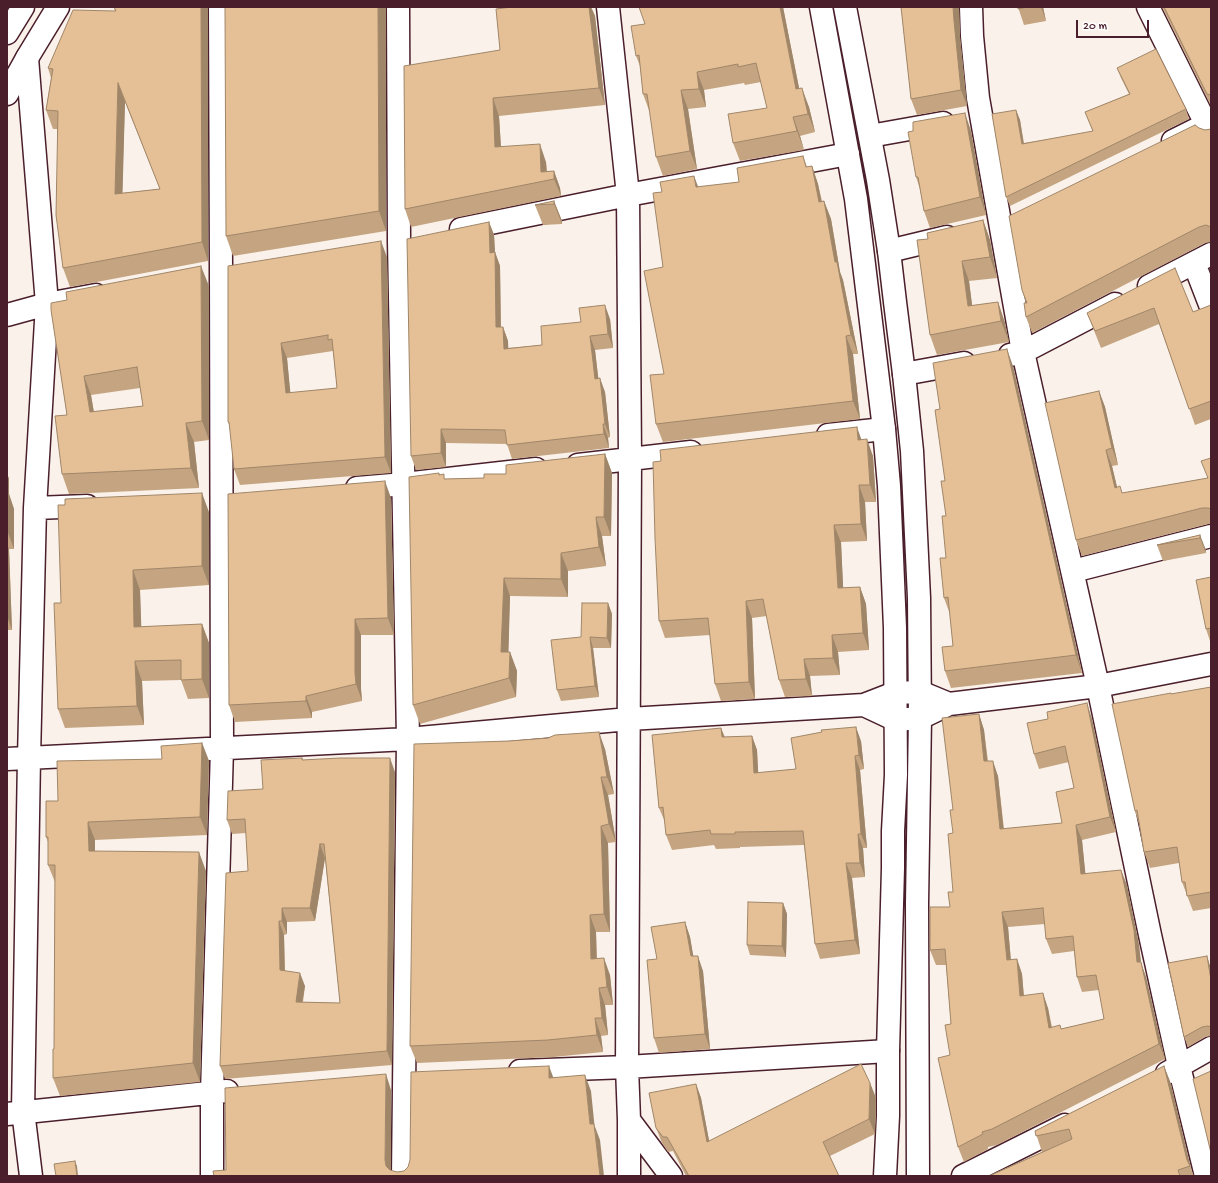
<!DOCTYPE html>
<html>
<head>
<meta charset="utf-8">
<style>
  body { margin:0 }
  #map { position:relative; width:1218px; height:1183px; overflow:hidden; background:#faf2ea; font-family:"Gochi Hand",sans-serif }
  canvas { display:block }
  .frame { position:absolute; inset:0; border:8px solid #4a1f2b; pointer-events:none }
  .scale { position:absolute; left:1076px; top:20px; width:73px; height:18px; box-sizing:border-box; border:2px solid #4a1f2b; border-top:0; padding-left:5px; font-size:12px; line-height:14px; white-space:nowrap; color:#4a1f2b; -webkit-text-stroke:3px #fff; paint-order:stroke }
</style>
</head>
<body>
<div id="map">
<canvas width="1218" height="1183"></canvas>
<div class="frame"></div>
<div class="scale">20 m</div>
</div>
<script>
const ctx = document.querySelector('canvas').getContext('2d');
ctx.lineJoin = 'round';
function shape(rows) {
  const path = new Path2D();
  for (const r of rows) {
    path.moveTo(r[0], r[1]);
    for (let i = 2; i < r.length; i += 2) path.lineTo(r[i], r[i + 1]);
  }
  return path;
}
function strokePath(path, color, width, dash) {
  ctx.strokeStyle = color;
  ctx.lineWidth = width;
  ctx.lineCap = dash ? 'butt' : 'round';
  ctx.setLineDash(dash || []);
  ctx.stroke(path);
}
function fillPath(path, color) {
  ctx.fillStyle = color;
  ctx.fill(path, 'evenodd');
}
const street = shape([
  [398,7,399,242,408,739,403,1176],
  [608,7,628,195,630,459,627,1067,629,1120,629,1176],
  [971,7,972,36,978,98,1023,352,1098,686,1150,935,1179,1066,1206,1176],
  [1148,7,1211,134],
  [27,58,47,304,35,508,29,758,23,1111,31,1176],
  [870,136,943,123],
  [1173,141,1211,122],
  [461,229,628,195,848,154],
  [889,251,947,237],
  [1194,263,1211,307],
  [1149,286,1211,254],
  [7,315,47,304,96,295],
  [1010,355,1023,352,1115,304],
  [904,374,964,363],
  [828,435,884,429],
  [578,465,691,452],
  [357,488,404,484,536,469],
  [35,508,87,506],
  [1073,571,1211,536],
  [864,705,896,720,920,718,949,704,1098,686,1211,664],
  [7,759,408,739,629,719,864,705,895,693,920,692,949,704],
  [520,1071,627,1067,888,1051],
  [1167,1073,1211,1048],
  [7,1114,227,1091],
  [629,1120,671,1176],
  [212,1176,212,1093,222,748,221,271,220,7],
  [963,1176,1065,1125]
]);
const secondary = shape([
  [821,7,856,199,884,429,889,486,895,628,896,775,893,831,893,868,888,1051,888,1116,885,1176],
  [845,7,878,180,889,251,895,302,904,374,912,451,919,598,920,718,917,903,918,1176]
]);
const primary = shape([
  [7,33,23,7],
  [7,94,27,58,58,7]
]);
const wall = shape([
  [114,7,208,7,208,261,70,287,63,268,57,129,53,129,46,110,51,78,48,68,115,11],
  [125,102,160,189,122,193],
  [386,7,386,231,233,256,226,236],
  [512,7,591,7,595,16,605,105,499,116,501,147,546,162,547,171,554,171,560,188,561,196,411,227,405,209,500,50],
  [783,7,799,88,809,107,815,132,800,136,804,150,740,161,733,143,767,108,761,82,745,85,744,83,704,90,706,107,688,109,697,169,663,176,656,157,650,113,643,94,640,66,636,56],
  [901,7,959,7,960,37,967,106,917,115,911,99],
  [1018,7,1043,7,1046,21,1024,25],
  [1162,7,1211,7,1211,106],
  [1117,68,1186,109,1189,119,1010,206,1006,197,1016,110,1020,120,1024,143,1093,132,1085,112,1129,94,1121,78],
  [1199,128,1205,130,1211,129,1211,242,1205,243,1032,333,1026,317,1026,303,1022,290],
  [913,131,971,131,986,215,930,228,924,211,920,189,916,177],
  [803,156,807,167,812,166,818,184,822,201,824,201,831,219,840,272,843,280,858,354,853,354,860,419,663,442,656,424,664,374,662,192,739,182],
  [554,201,562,221,562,224,543,225,535,205],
  [983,220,990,240,997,278,969,281,972,306,998,302,1005,323,1009,342,937,355,930,335,928,239],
  [489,222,494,235,495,252,500,266,501,327,503,327,508,341,508,348,542,345,610,319,613,348,595,350,598,378,605,392,610,437,608,438,609,448,512,459,507,444,446,443,446,467,416,470,411,456],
  [387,257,391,473,240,485,234,469,230,426,228,422,228,266],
  [333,351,337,388,290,393,287,358],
  [1175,268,1193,312,1211,305,1211,419,1195,425,1159,324,1101,348,1087,313],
  [209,286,209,440,194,442,199,488,69,494,62,474,67,415,51,310],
  [140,388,143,406,94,412,91,395],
  [1013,366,1082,673,951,688,945,671,953,646,950,614,944,598,946,558,946,516,945,481,940,409],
  [1099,391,1105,407,1118,465,1112,466,1117,487,1122,493,1207,478,1211,458,1211,524,1208,524,1082,556,1076,540],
  [861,440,873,456,876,502,865,502,867,541,841,542,843,588,860,587,866,604,869,650,838,652,840,675,810,676,812,696,785,697,779,680,767,616,752,618,755,699,721,701,715,684,710,635,665,638,659,621,661,461],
  [605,454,612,473,611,536,602,536,606,566,568,571,568,597,510,596,508,652,510,652,517,671,516,697,420,724,413,705,439,473,440,475,445,479,484,478,506,474],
  [7,473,9,479,9,494,14,509,14,549,9,549,12,630,7,630],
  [391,498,394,635,361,635,361,689,362,701,312,712,312,718,235,722,229,705],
  [209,512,209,585,140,590,141,627,202,624,209,643,209,698,188,699,181,680,142,681,144,725,65,728,58,709,61,603],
  [1200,535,1206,553,1163,561,1157,545],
  [1211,577,1211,644,1206,629],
  [608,603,612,614,611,648,593,648,599,697,561,701,557,690],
  [1211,687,1211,908,1193,911,1182,882,1179,863,1150,868,1144,852,1139,824,1135,811,1172,694],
  [979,714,984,730,988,761,998,776,1004,829,1062,823,1074,788,1069,762,1039,769,1034,754,1092,719,1116,832,1082,840,1085,873,1127,885,1139,945,1141,963,1146,977,1165,1059,997,1145,988,1147,988,1149,964,1162,958,1147,950,1055,951,1024,946,965,936,965,930,950,950,907,953,892,953,810],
  [1045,924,1046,939,1052,954,1074,951,1077,977,1082,992,1099,990,1104,1019,1061,1029,1052,1027,1048,1008,1024,996,1022,974,1017,959,1011,960,1008,927],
  [721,728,725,737,752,736,757,750,758,773,796,769,861,741,864,769,860,770,867,848,863,848,865,877,852,878,860,954,820,959,815,944,804,845,740,847,740,848,716,849,714,845,672,850,666,835,665,822,659,808],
  [202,743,209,761,207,835,95,840,95,851,206,871,200,1082,60,1096,53,1078,54,1049,55,882,48,865,48,842,46,837,58,801],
  [605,749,614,794,608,795,616,842,608,843,610,932,596,932,597,959,610,975,613,1005,605,1005,608,1035,601,1036,603,1052,554,1057,417,1063,410,1046],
  [302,758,303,760,395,772,392,1065,225,1079,220,1066,248,871,246,833,232,834,227,820,263,789],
  [325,858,340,1003,303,1002,305,986,285,971,284,935,287,934,287,922,315,921],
  [783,903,787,914,786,957,750,955,747,945],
  [685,922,690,937,693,956,703,971,710,1049,659,1053,654,1038,657,959],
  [1207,956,1210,966,1211,970,1211,1036,1205,1037,1188,1047,1184,1037],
  [1164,1066,1171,1084,1191,1169,1194,1176,989,1176,1042,1152,1035,1131],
  [870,1083,876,1098,875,1134,830,1156,839,1176,686,1176,673,1151,668,1152,662,1143,656,1128,696,1084,701,1098,709,1141]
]);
const shadedWall = shape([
  [201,7,208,7,208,261,202,242],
  [378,7,386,7,386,231,379,211],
  [589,7,591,7,595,16,605,105,599,88],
  [780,7,783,7,803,108,796,89],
  [953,7,959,7,960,37,967,106,961,90,954,21],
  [1041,7,1043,7,1046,21],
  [697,72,704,90,706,107,699,89],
  [118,83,125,102,122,213,115,194],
  [802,88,809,107,815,132,808,114],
  [681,90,688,109,697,169,690,151],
  [493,98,499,116,502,164,495,147],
  [1016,110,1020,120,1025,153,1022,144],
  [965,113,971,131,986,215,980,197],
  [793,117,800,136,804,150,797,131],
  [540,144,546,162,547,180,541,172],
  [812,166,818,184,825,220,819,202],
  [554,171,560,188,561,196,554,179],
  [694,176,701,194,696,187],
  [554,201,562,221,562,224,554,204],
  [824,201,831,219,840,272,843,280,858,354,851,335,835,262],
  [983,220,990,240,997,278,990,257],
  [489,222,494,235,495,252,500,266,501,341,496,327,490,253],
  [381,241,387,257,391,473,385,457],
  [962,261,969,281,975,327,968,306],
  [201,266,209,286,209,440,202,421],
  [998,302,1005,323,1009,342,1001,321],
  [605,305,610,319,613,348,608,334],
  [503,327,508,341,509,362,504,349],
  [590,336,595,350,600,392,595,379],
  [846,336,853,354,860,419,853,401],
  [281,343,287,358,292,409,286,393],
  [1007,349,1013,366,1082,673,1076,655],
  [84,376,91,395,97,432,90,412],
  [600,378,605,392,610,437,605,424],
  [1099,391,1105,407,1118,465,1112,448],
  [186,423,194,442,199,488,191,468],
  [603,424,608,438,609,448,604,434],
  [857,427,863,444,858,440],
  [441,429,446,443,446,467,441,453],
  [867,439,873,456,876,502,870,485],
  [1106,450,1112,466,1121,504,1115,488],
  [605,454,612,473,611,536,604,517],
  [7,473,9,479,9,494,14,509,14,549,8,533],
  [385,481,391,498,394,635,388,618],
  [859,485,865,502,867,541,861,524],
  [202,493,209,512,209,585,202,566],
  [596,517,602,536,606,566,599,547],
  [834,525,841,542,844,605,838,588],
  [1200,535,1206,550,1206,553,1200,538],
  [7,544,9,549,12,630,7,616],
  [561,553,568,571,568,597,561,579],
  [133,570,140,590,142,646,134,627],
  [504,578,510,596,508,671,501,652],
  [860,587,866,604,869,650,863,633],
  [746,601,752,618,755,699,749,682],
  [608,603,612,614,611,648,607,638],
  [355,619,361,635,361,689,362,701,356,684,355,673],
  [202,624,209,643,209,698,202,679],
  [832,635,838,652,840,675,833,658],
  [590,637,593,648,599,697,595,686],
  [510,652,517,671,516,697,509,678],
  [804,659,810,676,812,696,806,679],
  [135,661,142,681,144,725,137,706],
  [306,696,312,712,312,718,306,701],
  [1087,703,1092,719,1116,832,1110,817],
  [979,714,984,730,989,777,984,761],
  [856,727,861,741,864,769,859,755],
  [721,728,726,742,722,737],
  [599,732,605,749,614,794,607,777],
  [752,736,757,750,759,787,754,773],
  [202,743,209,761,207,835,200,817],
  [855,756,860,770,867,848,861,834],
  [390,758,395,772,392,1065,387,1051],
  [993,761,998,776,1005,844,1000,829],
  [601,777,608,795,616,842,609,824],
  [88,822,95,840,95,869,89,851],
  [1076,825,1082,840,1087,889,1081,874],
  [601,826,608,843,610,932,604,914],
  [858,834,863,848,865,877,860,863],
  [320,844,325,858,315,921,310,908],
  [199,852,206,871,200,1082,193,1063],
  [846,863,852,878,860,954,855,940],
  [1121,870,1127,885,1139,945,1141,963,1146,977,1165,1059,1159,1044,1137,962],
  [783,903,787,914,786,957,782,946],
  [282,908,287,922,287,934,282,921],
  [1002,912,1008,927,1012,975,1007,960],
  [590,915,596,932,597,977,591,959],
  [279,921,284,935,285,983,280,970],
  [685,922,690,937,696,971,691,956],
  [698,956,703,971,710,1049,705,1034],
  [1207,956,1210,966,1211,970,1211,980],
  [604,958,610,975,613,1005,607,987],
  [1017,959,1022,974,1025,1012,1020,996],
  [300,973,305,986,300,1015,296,1002],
  [599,988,605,1005,608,1035,602,1018],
  [1043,993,1048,1008,1054,1043,1049,1028],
  [595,1018,601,1036,603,1052,597,1035],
  [549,1066,555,1082,549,1078],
  [1164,1066,1171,1084,1191,1169,1187,1160],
  [386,1074,391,1090,391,1176,386,1166,385,1160],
  [585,1075,591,1091,596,1140,590,1124],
  [870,1083,876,1098,875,1134,869,1119],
  [696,1084,701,1098,712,1156,707,1142],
  [594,1124,600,1140,604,1176,600,1176],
  [75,1161,77,1166,78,1176,77,1176]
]);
const building = shape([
  [114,7,201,7,202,242,63,268,56,215,58,111,46,110,53,69,48,68,73,10,116,11,114,7],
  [118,83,160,189,115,194,118,83],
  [225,7,378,7,379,211,226,236,225,7],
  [512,7,589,7,599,88,493,98,495,147,540,144,541,172,554,171,554,179,405,209,404,66,500,50,496,9,512,7],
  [639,7,780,7,796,89,802,88,808,114,793,117,797,131,733,143,728,114,767,108,756,63,738,67,738,64,697,72,699,89,681,90,690,151,656,157,647,94,643,94,639,55,636,56,631,26,645,24,639,7],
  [901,7,953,7,954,21,961,90,911,99,901,7],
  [1018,7,1027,7,1018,9,1018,7],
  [1164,7,1211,7,1211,95,1207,94,1164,7],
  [1156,49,1186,109,1006,197,992,114,1016,110,1022,144,1093,131,1085,112,1130,94,1117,68,1156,49],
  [965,113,980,197,924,211,918,177,916,177,908,132,913,131,913,122,965,113],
  [1195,125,1199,128,1205,130,1211,129,1211,227,1206,225,1199,227,1026,317,1024,303,1027,303,1022,290,1009,216,1195,125],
  [803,156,806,167,812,166,819,202,824,201,835,262,837,262,851,335,846,336,853,401,656,424,650,375,664,374,644,271,663,267,653,193,662,192,660,182,694,176,696,187,739,182,737,168,803,156],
  [554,201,554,204,535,205,554,201],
  [983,220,990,257,962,261,968,306,998,302,1001,321,930,335,917,240,928,239,927,233,983,220],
  [489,222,490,253,495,252,496,327,503,327,504,349,542,345,541,326,581,322,579,308,605,305,608,334,590,336,595,379,600,378,605,424,603,424,604,434,507,445,505,430,441,429,441,453,411,456,407,239,489,222],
  [381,241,385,457,234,469,229,422,228,422,228,266,381,241],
  [328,335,328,340,332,339,337,388,286,393,281,343,328,335],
  [201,266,202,421,186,423,191,468,62,474,55,416,67,415,51,310,51,303,67,300,66,292,201,266],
  [137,367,143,406,90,412,84,376,137,367],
  [1175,268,1193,312,1211,305,1211,401,1189,409,1154,308,1095,331,1087,313,1175,268],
  [1007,349,1076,655,945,671,942,647,953,646,948,597,944,598,940,558,946,558,942,516,946,516,941,481,945,481,935,410,940,409,933,363,1007,349],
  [1099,391,1112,448,1106,450,1115,488,1120,486,1122,493,1208,478,1201,461,1211,458,1211,509,1208,508,1202,508,1076,540,1045,403,1099,391],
  [857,427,858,440,867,439,870,485,859,485,861,524,834,525,838,588,860,587,863,633,832,635,833,658,804,659,806,679,779,680,763,599,746,601,749,682,715,684,708,618,659,621,655,538,653,462,661,461,660,450,857,427],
  [605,454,604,517,596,517,599,547,561,553,561,579,504,578,501,652,510,652,509,678,413,705,409,477,439,473,439,475,444,474,444,479,484,478,484,474,506,474,506,465,605,454],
  [385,481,388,618,355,619,355,673,356,684,306,696,306,701,229,705,228,494,385,481],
  [7,492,8,492,8,533,7,533,7,492],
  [202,493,202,566,133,570,134,627,202,624,202,679,181,680,181,660,135,661,137,706,58,709,54,603,61,603,58,505,65,505,65,499,202,493],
  [1200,535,1200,538,1157,545,1200,535],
  [1211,577,1211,628,1206,629,1196,580,1211,577],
  [582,603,608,603,607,638,590,637,595,686,557,690,551,640,581,637,582,603],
  [1211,687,1211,892,1187,896,1185,882,1182,882,1177,847,1144,852,1137,810,1135,811,1112,704,1171,693,1171,694,1211,687],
  [1087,703,1110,817,1076,825,1081,874,1121,870,1134,930,1137,962,1141,962,1159,1044,992,1129,982,1132,983,1134,958,1147,938,1058,950,1055,945,1025,951,1024,945,949,930,950,930,907,950,907,948,892,953,892,948,834,953,833,950,810,953,810,942,718,979,714,984,761,993,761,1000,829,1062,823,1056,792,1074,788,1065,746,1034,754,1027,723,1048,719,1047,712,1087,703],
  [1043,908,1046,939,1073,936,1077,977,1096,975,1104,1019,1061,1029,1060,1025,1049,1028,1043,993,1020,996,1017,959,1007,960,1002,912,1043,908],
  [856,727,859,755,855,756,861,834,858,834,860,863,846,863,855,940,815,944,803,831,735,832,735,834,711,834,710,830,666,835,663,807,659,808,652,735,721,728,722,737,752,736,754,773,796,769,791,738,822,732,821,730,856,727],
  [599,732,607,777,601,777,609,824,601,826,604,914,590,915,591,959,604,958,607,987,599,988,602,1018,595,1018,597,1035,548,1040,410,1046,414,744,509,741,548,738,555,735,599,732],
  [202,743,200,817,88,822,89,851,199,852,193,1063,53,1078,53,1049,54,1049,55,865,48,865,48,837,46,837,46,801,58,801,57,761,162,759,161,746,202,743],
  [302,758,302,760,340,758,390,758,387,1051,220,1066,226,873,248,871,245,819,227,820,228,791,263,789,261,760,302,758],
  [320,844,324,844,340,1003,296,1002,300,973,280,970,279,921,282,921,282,908,310,908,320,844],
  [748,902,783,903,782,946,747,945,748,902],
  [685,922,691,956,698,956,705,1034,654,1038,647,960,657,959,651,927,685,922],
  [1207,956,1211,980,1211,1027,1208,1026,1202,1027,1184,1037,1168,963,1207,956],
  [861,1064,870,1083,869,1119,823,1142,839,1176,689,1176,667,1137,663,1137,656,1128,649,1093,696,1084,707,1142,861,1064],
  [549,1066,549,1078,585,1075,590,1124,594,1124,600,1176,214,1176,213,1171,226,1170,225,1088,386,1074,385,1160,386,1166,390,1170,397,1172,404,1171,408,1167,410,1160,411,1072,549,1066],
  [1164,1066,1187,1160,1190,1166,1178,1170,1180,1176,989,1176,1072,1139,1069,1129,1036,1136,1035,1131,1164,1066],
  [1211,1071,1211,1153,1193,1079,1211,1071],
  [75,1161,77,1176,56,1176,54,1164,75,1161]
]);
strokePath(street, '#4a1f2b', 25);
strokePath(secondary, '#4a1f2b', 25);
strokePath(primary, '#4a1f2b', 25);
strokePath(street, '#fff', 22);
strokePath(secondary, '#fff', 22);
strokePath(primary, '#fff', 22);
fillPath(wall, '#c5a581');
fillPath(shadedWall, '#a08669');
fillPath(building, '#e5c096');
strokePath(building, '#a08669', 1);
</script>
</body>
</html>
